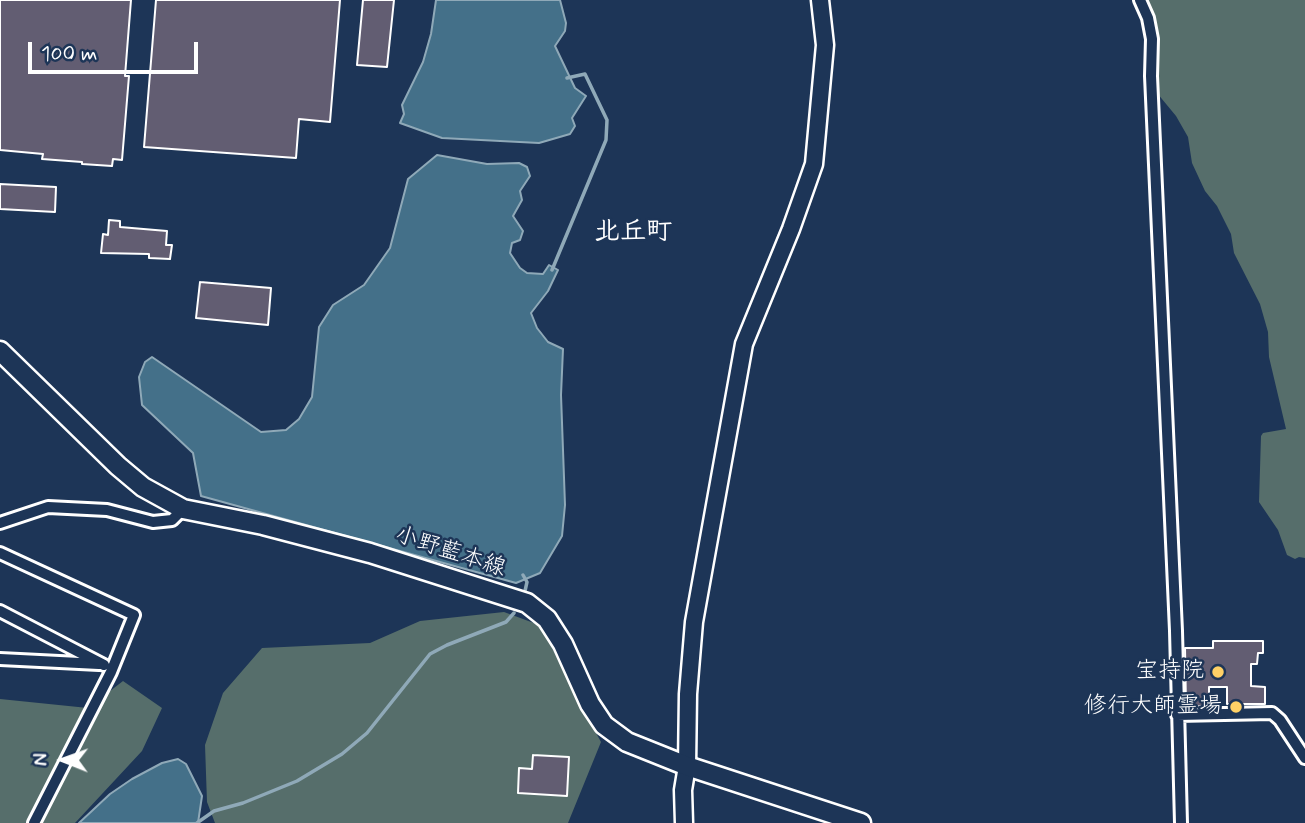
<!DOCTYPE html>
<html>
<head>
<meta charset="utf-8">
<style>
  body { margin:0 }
  #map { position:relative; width:1305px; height:823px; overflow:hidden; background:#1d3557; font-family:Mynerve,sans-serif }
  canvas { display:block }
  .north { position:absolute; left:28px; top:725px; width:70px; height:70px; -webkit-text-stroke:5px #1d3557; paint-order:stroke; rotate:271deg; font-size:19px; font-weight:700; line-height:28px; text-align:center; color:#fff }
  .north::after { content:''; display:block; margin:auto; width:24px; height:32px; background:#fff; clip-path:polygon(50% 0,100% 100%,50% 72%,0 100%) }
  .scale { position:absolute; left:28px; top:42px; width:170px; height:32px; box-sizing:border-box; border:4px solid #fff; border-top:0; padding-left:9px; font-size:21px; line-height:24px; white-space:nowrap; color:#fff; -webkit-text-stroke:5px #1d3557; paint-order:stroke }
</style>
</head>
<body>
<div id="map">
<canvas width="1305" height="823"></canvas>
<div class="north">N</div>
<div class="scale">100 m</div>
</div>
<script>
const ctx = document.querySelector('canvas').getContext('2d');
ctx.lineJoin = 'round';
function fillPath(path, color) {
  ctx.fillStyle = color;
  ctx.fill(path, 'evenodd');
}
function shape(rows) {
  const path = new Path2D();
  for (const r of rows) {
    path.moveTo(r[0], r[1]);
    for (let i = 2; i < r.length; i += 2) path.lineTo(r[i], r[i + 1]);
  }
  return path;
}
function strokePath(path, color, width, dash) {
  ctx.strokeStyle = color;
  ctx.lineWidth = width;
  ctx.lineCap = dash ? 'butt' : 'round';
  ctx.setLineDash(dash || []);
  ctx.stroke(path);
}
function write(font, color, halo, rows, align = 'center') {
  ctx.font = font + ' Mynerve,"Klee One",sans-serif';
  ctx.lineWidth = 5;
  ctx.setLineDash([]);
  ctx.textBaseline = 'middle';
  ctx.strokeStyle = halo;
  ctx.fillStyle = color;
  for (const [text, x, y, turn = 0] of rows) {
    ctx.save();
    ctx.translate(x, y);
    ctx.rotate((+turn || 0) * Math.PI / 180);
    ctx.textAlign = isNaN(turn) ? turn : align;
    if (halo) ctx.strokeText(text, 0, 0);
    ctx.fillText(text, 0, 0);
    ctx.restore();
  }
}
const green = shape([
  [1145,0,1305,0,1305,558,1299,557,1295,559,1287,555,1278,530,1259,502,1261,436,1263,433,1286,429,1269,357,1268,332,1260,304,1234,253,1231,234,1217,206,1205,191,1192,163,1188,137,1176,116,1157,93],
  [504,612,542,626,572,689,601,742,568,823,215,823,207,802,205,745,223,693,262,648,370,643,420,621],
  [123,681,162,708,142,751,75,823,0,823,0,699,88,708]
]);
const water = shape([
  [436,0,560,0,566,23,565,31,555,46,575,88,586,96,572,118,575,126,570,134,539,143,442,138,400,123,404,114,402,105,423,62,431,34,436,0],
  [437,155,487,164,519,163,527,167,530,176,520,191,522,200,513,216,523,231,520,240,512,243,510,253,520,268,527,273,543,274,549,265,558,270,548,291,531,313,537,328,548,342,563,349,561,395,565,505,562,536,540,573,516,583,201,496,193,453,142,405,139,377,145,362,152,357,261,432,286,430,299,419,312,397,319,327,333,305,364,285,390,248,408,179,437,155],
  [178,759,186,764,202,796,198,823,79,823,110,794,132,779,162,763,178,759]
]);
const stream = shape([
  [552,270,606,140,607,120,585,74,567,78],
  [523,575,527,582,525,591],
  [197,823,214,811,243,803,297,781,342,754,367,733,430,654,447,645,506,622,514,613]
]);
const building = shape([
  [0,0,131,0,125,76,129,76,122,160,113,159,112,166,82,164,82,162,42,159,43,154,0,150,0,0],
  [156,0,340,0,330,122,299,119,296,158,144,147,156,0],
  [363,0,394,0,387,67,357,65,363,0],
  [0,184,56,187,55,212,0,209,0,184],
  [109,220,120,221,120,227,167,231,166,245,172,245,170,259,149,258,149,254,101,253,103,234,108,235,109,220],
  [200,282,271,288,268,325,196,318,200,282],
  [1213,641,1263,641,1263,653,1258,653,1257,664,1251,664,1251,686,1265,687,1265,704,1227,704,1227,687,1209,687,1209,700,1206,700,1206,706,1186,707,1185,648,1213,648,1213,641],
  [533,755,569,757,567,796,518,793,519,768,532,769,533,755]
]);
const street = shape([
  [1140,0,1148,18,1152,39,1151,76,1176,631,1181,823],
  [0,523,48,507,107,510,153,522,172,520,183,509],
  [0,553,134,615,111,672,34,823],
  [0,611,104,665],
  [0,659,99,664],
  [1177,715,1272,713,1280,720,1305,758]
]);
const secondary = shape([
  [684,823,683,790,687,766,688,694,694,622,744,344,791,229,814,164,825,45,820,0]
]);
const primary = shape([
  [0,351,118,466,143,487,183,509,263,525,370,553,527,603,547,619,563,644,590,704,604,725,627,742,687,766,861,823]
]);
const markers = [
  [1218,672,7,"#ffd166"],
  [1236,707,7,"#ffd166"]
];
const streetNames = [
  ["小野藍本線",450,553,18]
];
const poiNames = [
  ["宝持院",1204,672],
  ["修行大師霊場",1222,707]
];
const quarterNames = [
  ["北丘町",633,234]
];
fillPath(green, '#566e6b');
fillPath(water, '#447089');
strokePath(water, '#8fa9b8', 2);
strokePath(stream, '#8fa9b8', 3.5);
fillPath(building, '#625d72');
strokePath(building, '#fff', 2);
strokePath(street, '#fff', 16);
strokePath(secondary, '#fff', 21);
strokePath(primary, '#fff', 23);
strokePath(street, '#1d3557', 10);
strokePath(secondary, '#1d3557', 16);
strokePath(primary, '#1d3557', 18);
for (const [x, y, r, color] of markers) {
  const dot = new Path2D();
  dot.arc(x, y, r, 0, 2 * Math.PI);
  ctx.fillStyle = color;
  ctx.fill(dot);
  strokePath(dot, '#1d3557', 2.5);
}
write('23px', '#fff', '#1d3557', streetNames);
write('23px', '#fff', '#1d3557', poiNames, 'right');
write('bold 26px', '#fff', '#1d3557', quarterNames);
</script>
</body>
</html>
